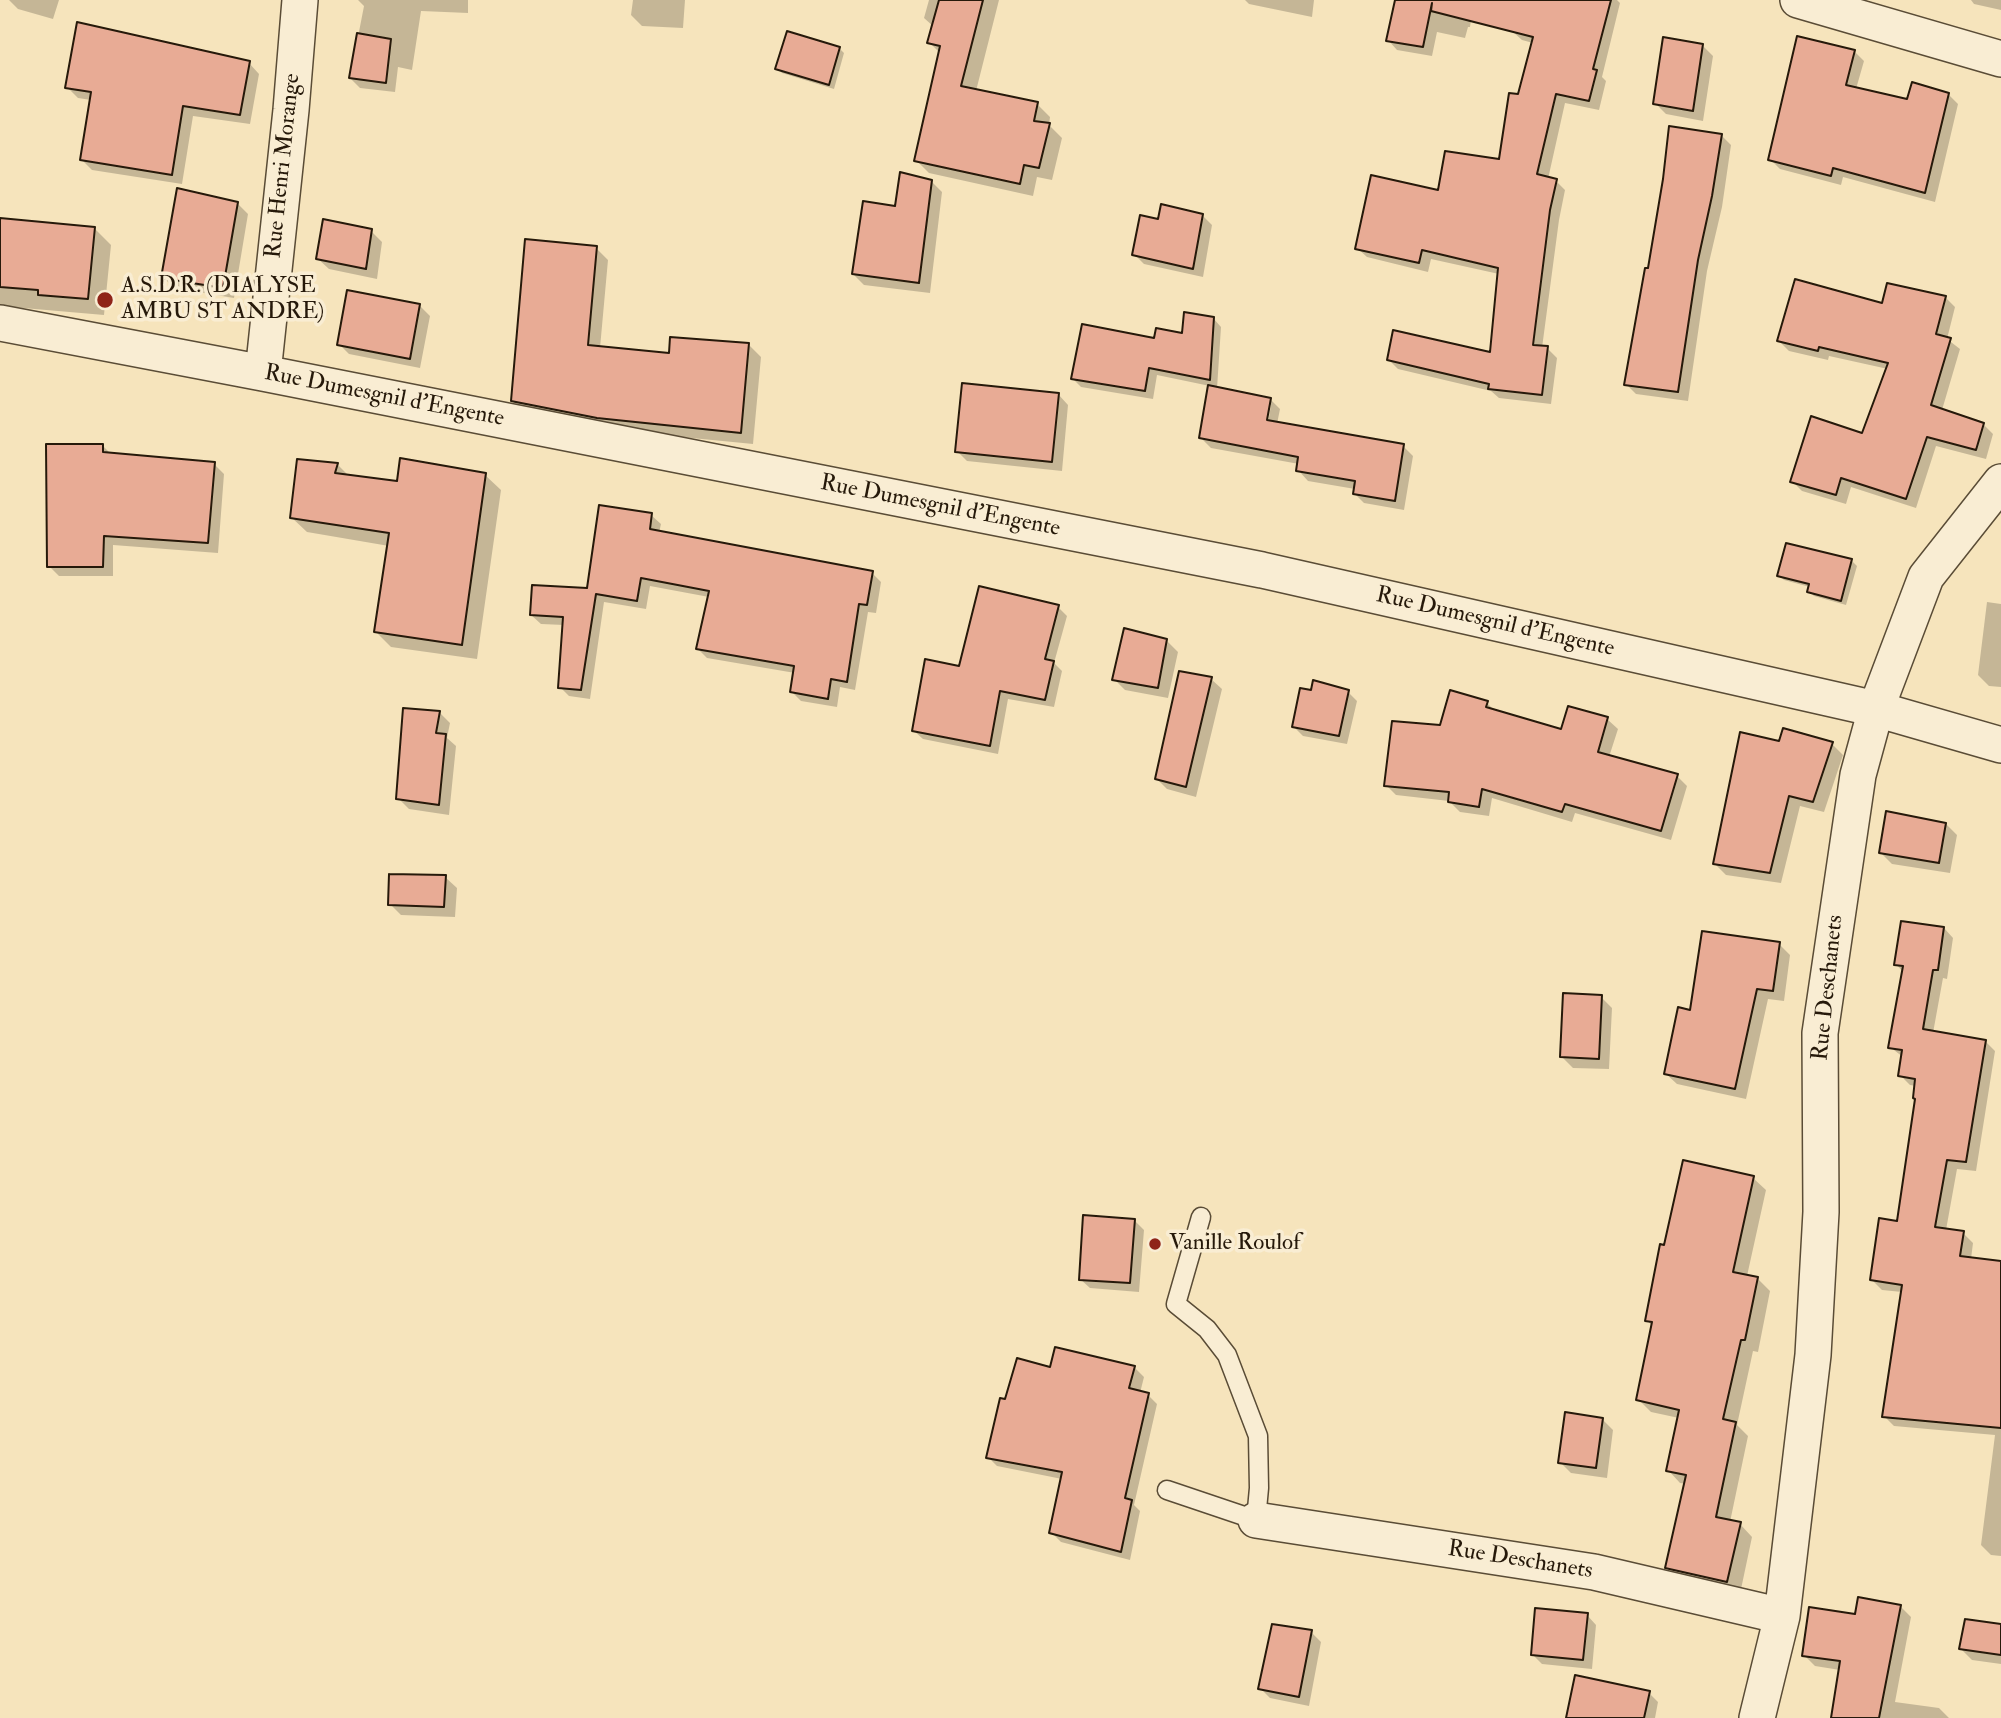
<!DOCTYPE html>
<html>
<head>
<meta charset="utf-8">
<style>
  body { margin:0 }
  canvas { display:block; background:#f6e4bc }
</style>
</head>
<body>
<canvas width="2001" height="1718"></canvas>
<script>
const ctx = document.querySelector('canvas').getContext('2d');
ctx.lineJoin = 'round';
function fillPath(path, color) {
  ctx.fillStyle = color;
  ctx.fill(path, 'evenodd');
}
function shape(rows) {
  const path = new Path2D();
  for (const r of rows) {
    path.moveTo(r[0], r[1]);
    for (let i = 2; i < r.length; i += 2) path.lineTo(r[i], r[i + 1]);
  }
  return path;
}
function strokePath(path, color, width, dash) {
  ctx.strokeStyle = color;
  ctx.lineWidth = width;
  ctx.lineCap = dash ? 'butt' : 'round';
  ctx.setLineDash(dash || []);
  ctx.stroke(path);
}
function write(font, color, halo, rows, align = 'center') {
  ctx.font = font + ' "IM FELL Double Pica",serif';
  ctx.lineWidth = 7;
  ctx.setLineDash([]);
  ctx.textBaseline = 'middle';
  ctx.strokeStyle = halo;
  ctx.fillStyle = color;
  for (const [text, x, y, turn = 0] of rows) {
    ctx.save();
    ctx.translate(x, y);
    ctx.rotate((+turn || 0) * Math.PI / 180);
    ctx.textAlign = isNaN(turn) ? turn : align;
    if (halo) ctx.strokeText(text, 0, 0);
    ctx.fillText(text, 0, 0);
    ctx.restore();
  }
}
const shadow = shape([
  [9,0,59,0,53,19,18,9],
  [358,0,468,0,468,13,421,11,412,70,398,67,395,92,360,88,350,78,364,6],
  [633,0,685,0,683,28,642,26,631,15],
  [929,0,999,0,976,91,1037,104,1050,117,1049,125,1062,138,1052,180,1037,177,1033,196,929,173,916,160,940,53,929,42,934,27,924,18],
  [1245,0,1314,0,1312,17,1249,4],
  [1396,0,1474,0,1470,27,1468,27,1465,38,1437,32,1432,56,1397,50,1388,40],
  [1523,0,1617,0,1620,3,1602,77,1606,81,1599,110,1565,103,1548,179,1556,181,1565,190,1559,220,1542,348,1547,348,1557,358,1551,404,1499,398,1491,391,1398,369,1389,360,1492,354,1499,274,1431,259,1428,272,1367,257,1357,248,1439,192,1500,161,1533,43,1522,40,1512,31],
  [1971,0,2001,0,2001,10,1974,4],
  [1702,45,1713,56,1703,121,1666,114,1655,103],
  [839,48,844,53,834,89,782,73,777,68],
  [1854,51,1864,61,1856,89,1908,101,1948,94,1958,104,1935,202,1843,177,1841,185,1780,169,1770,159],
  [249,63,259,74,250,124,193,116,182,184,92,170,82,160,91,100,78,98,67,87],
  [1721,135,1731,145,1722,207,1707,271,1688,401,1636,394,1626,384,1649,270],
  [931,181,942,192,930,293,864,285,853,274,896,208],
  [237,203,248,214,234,298,174,288,163,277],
  [1202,215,1212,225,1203,277,1144,264,1134,254],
  [0,220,94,228,111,245,104,315,0,306],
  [371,231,382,242,377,279,329,269,317,258],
  [596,248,608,260,600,348,670,355,749,345,761,357,753,444,610,430,525,413,512,401],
  [1946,298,1955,307,1947,339,1960,349,1942,410,1983,424,1993,434,1986,459,1936,446,1916,508,1851,487,1846,504,1802,491,1792,481,1863,435,1888,369,1829,356,1828,360,1789,351,1779,341,1883,305],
  [419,305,430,316,420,368,349,354,339,344],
  [1213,318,1221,327,1217,389,1270,399,1280,409,1277,424,1403,446,1413,456,1404,510,1364,503,1354,493,1355,489,1308,481,1298,470,1299,464,1211,448,1201,438,1210,386,1157,375,1153,399,1081,387,1073,379,1156,340,1183,335],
  [1268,405,1271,405,1267,429,1263,428],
  [1058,394,1068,405,1062,471,967,461,957,451],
  [102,445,111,454,214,464,224,474,218,553,113,545,113,576,59,576,49,566],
  [337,464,350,477,398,483,485,475,501,490,477,659,391,647,375,631,389,546,307,532,291,517],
  [651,515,661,524,659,533,872,573,881,582,876,613,868,612,855,690,840,687,837,707,801,701,792,692,795,673,707,658,698,649,709,597,650,586,646,609,604,602,590,699,569,696,560,687,564,625,541,624,531,615,588,589],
  [1787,545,1852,561,1857,566,1846,605,1814,596,1809,591,1810,587,1784,580,1779,575],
  [1987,602,2001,604,2001,687,1989,686,1978,675],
  [1058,607,1067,616,1054,663,1062,671,1054,707,1008,699,998,754,923,739,914,731,961,668],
  [1167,641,1178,652,1168,698,1125,690,1114,679],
  [1211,679,1222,689,1196,797,1167,789,1157,779],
  [1313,692,1348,692,1357,701,1347,744,1303,736,1294,727],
  [1487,703,1495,711,1562,731,1607,719,1618,729,1609,757,1677,776,1687,786,1671,840,1575,813,1572,822,1492,798,1489,816,1460,812,1449,801,1396,795,1386,785,1442,727],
  [440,713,450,723,447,738,456,746,449,815,409,809,398,798],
  [1780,743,1832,744,1843,755,1824,812,1800,806,1781,883,1726,875,1715,864],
  [1946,824,1957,835,1950,873,1892,864,1881,853],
  [445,877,457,888,455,917,401,915,390,904],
  [1944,928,1953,938,1947,979,1943,978,1933,1033,1985,1041,1995,1051,1976,1171,1957,1169,1946,1230,1963,1233,1973,1243,1971,1259,2001,1263,2001,1556,1991,1555,1981,1545,1995,1435,1894,1426,1884,1416,1902,1292,1882,1290,1872,1280,1898,1223,1916,1099,1916,1086,1910,1085,1900,1075,1903,1057,1890,1047,1903,972,1896,964],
  [1779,944,1790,955,1784,1001,1768,999,1746,1099,1677,1084,1665,1073,1692,1012],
  [1601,997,1612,1008,1609,1069,1573,1068,1562,1057],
  [1753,1178,1766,1190,1747,1276,1757,1278,1770,1291,1758,1352,1753,1351,1737,1425,1748,1436,1730,1522,1740,1524,1752,1537,1740,1594,1680,1580,1667,1567,1686,1484,1680,1483,1668,1470,1679,1418,1651,1412,1638,1399,1653,1327,1647,1320,1666,1247],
  [1135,1221,1144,1230,1139,1292,1090,1288,1080,1279],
  [1135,1368,1144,1377,1140,1393,1148,1395,1157,1404,1134,1505,1140,1511,1130,1560,1061,1542,1051,1532,1062,1479,997,1466,988,1457,1006,1401,1052,1369],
  [1602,1419,1613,1430,1607,1478,1571,1473,1560,1462],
  [1900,1606,1911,1617,1895,1702,1939,1708,1949,1718,1832,1718,1840,1670,1815,1666,1804,1655,1856,1616],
  [1587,1615,1596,1625,1592,1669,1542,1664,1532,1654],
  [2001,1626,2001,1664,1972,1660,1961,1649],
  [1311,1632,1321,1642,1309,1706,1270,1698,1260,1688],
  [1649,1693,1658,1702,1655,1718,1568,1718]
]);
const building = shape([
  [939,0,983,0,961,86,1038,102,1034,121,1050,123,1039,168,1024,165,1020,184,914,161,940,46,927,43,939,0],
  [1395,0,1611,0,1593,69,1597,70,1589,101,1556,94,1537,174,1557,179,1550,210,1533,345,1548,346,1542,395,1488,389,1489,384,1387,360,1393,330,1490,352,1498,268,1422,250,1419,263,1355,249,1371,175,1438,190,1445,151,1499,159,1509,93,1518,94,1533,37,1431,11,1432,3,1423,47,1386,41,1395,0],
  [77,22,250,61,240,115,183,106,172,175,80,160,91,92,65,88,77,22],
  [787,31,840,47,829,85,775,69,787,31],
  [357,33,391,39,386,83,349,78,357,33],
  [1797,36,1855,50,1846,85,1907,99,1912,82,1949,93,1925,193,1833,168,1831,176,1768,160,1797,36],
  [1663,37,1703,44,1693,111,1653,104,1663,37],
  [1669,126,1722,134,1712,196,1698,260,1678,392,1624,385,1645,268,1648,268,1663,179,1669,126],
  [900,172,932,180,919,283,852,274,863,201,895,206,900,172],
  [177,188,238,202,223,288,161,278,177,188],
  [1161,204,1203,214,1193,269,1132,255,1140,215,1158,219,1161,204],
  [0,218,95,227,88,299,38,295,38,290,0,287,0,218],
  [323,219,372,229,366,269,316,259,323,219],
  [525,239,597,246,588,345,669,353,670,337,749,343,741,433,597,418,511,401,525,239],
  [1795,279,1882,303,1887,283,1946,296,1936,334,1951,338,1931,405,1984,423,1976,450,1927,437,1906,499,1841,478,1836,495,1790,482,1811,416,1862,433,1888,363,1819,347,1818,351,1777,341,1795,279],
  [347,290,420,304,410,359,337,345,347,290],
  [1184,312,1214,317,1210,380,1149,368,1145,391,1071,379,1082,324,1154,338,1156,328,1182,333,1184,312],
  [962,383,1059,393,1052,462,955,452,962,383],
  [1208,385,1271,398,1267,420,1404,444,1395,501,1353,494,1355,481,1296,471,1298,457,1199,438,1208,385],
  [46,444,103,444,103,452,215,462,208,543,104,536,103,567,47,567,46,444],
  [400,458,486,473,462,645,374,632,389,533,290,518,297,459,338,463,335,473,397,481,400,458],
  [599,505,652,513,650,529,873,571,867,605,859,604,847,682,831,679,828,699,790,692,794,666,696,649,709,591,641,578,637,601,596,594,581,690,558,688,563,617,530,615,532,585,587,588,599,505],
  [1786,543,1852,559,1841,601,1807,592,1809,584,1777,576,1786,543],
  [979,586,1059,605,1045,659,1054,661,1045,700,1000,691,990,746,912,731,925,659,959,666,979,586],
  [1124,628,1167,639,1158,688,1112,680,1124,628],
  [1179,671,1212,677,1186,787,1155,779,1179,671],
  [1313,680,1349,690,1339,736,1292,727,1300,688,1311,690,1313,680],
  [1450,690,1488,701,1486,707,1561,729,1568,706,1608,717,1598,752,1678,774,1661,831,1565,804,1562,812,1482,789,1479,807,1448,802,1449,792,1384,786,1392,721,1440,725,1450,690],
  [403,708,440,711,436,733,446,734,439,805,396,799,403,708],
  [1783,728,1833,742,1813,802,1789,796,1770,873,1713,864,1740,732,1779,741,1783,728],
  [1886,811,1946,823,1939,863,1879,853,1886,811],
  [389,874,446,875,444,907,388,905,389,874],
  [1901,921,1944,927,1938,970,1933,970,1923,1029,1986,1040,1966,1162,1947,1160,1935,1227,1964,1231,1960,1256,2001,1261,2001,1428,1882,1417,1902,1285,1870,1280,1879,1218,1897,1221,1915,1099,1913,1098,1915,1079,1898,1076,1902,1050,1888,1048,1903,966,1894,965,1901,921],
  [1702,931,1780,942,1773,991,1757,989,1735,1089,1664,1074,1678,1007,1690,1010,1702,931],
  [1563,993,1602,995,1599,1059,1560,1057,1563,993],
  [1683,1160,1754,1176,1733,1272,1758,1277,1745,1340,1741,1340,1723,1419,1736,1422,1716,1517,1741,1522,1727,1582,1665,1568,1686,1475,1666,1471,1679,1410,1636,1400,1652,1322,1645,1321,1660,1244,1664,1245,1683,1160],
  [1083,1215,1135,1219,1130,1283,1079,1280,1083,1215],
  [1055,1347,1135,1366,1129,1388,1149,1393,1125,1498,1132,1500,1121,1552,1049,1533,1062,1472,986,1458,1000,1398,1005,1399,1017,1358,1050,1367,1055,1347],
  [1565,1412,1603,1418,1596,1468,1558,1463,1565,1412],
  [1858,1597,1901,1605,1879,1718,1831,1718,1840,1661,1802,1656,1809,1607,1855,1614,1858,1597],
  [1535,1608,1588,1613,1583,1660,1531,1655,1535,1608],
  [1965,1619,2001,1624,2001,1655,1959,1649,1965,1619],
  [1272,1624,1312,1630,1299,1697,1258,1689,1272,1624],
  [1575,1675,1650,1691,1644,1718,1566,1718,1575,1675]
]);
const service = shape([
  [1167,1490,1256,1520,1259,1488,1258,1436,1227,1355,1207,1329,1176,1304,1201,1217]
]);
const minor = shape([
  [1798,0,2001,59],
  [0,323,263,373,1262,570,1876,709,2001,745],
  [263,373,291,110,300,0],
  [1256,1520,1594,1572,1782,1616],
  [1757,1718,1782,1616,1813,1355,1821,1212,1820,1033,1858,775,1876,709,1926,577,2001,482]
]);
const markers = [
  [105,300,9,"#8f2418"],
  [1155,1244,7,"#8f2418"]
];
const streetNames = [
  ["Rue Henri Morange",284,166,-84],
  ["Rue Dumesgnil d'Engente",384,397,11],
  ["Rue Dumesgnil d'Engente",940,507,11],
  ["Rue Dumesgnil d'Engente",1495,623,13],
  ["Rue Deschanets",1829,988,-84],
  ["Rue Deschanets",1520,1561,9]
];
const poiNames = [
  ["A.S.D.R. (DIALYSE",121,287],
  ["AMBU ST ANDRE)",121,313],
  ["Vanille Roulof",1169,1244]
];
fillPath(shadow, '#0003');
fillPath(building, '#e8ab95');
strokePath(building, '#26190a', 2);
strokePath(service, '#5a4c36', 21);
strokePath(minor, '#5a4c36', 38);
strokePath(service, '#f9edd3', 18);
strokePath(minor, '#f9edd3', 35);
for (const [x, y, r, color] of markers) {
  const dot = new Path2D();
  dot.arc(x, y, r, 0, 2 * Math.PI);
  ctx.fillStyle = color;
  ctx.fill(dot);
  strokePath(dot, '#f9edd3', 2.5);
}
write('23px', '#26190a', '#f9edd3', streetNames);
write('23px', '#26190a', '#f9edd3', poiNames, 'left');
</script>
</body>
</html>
